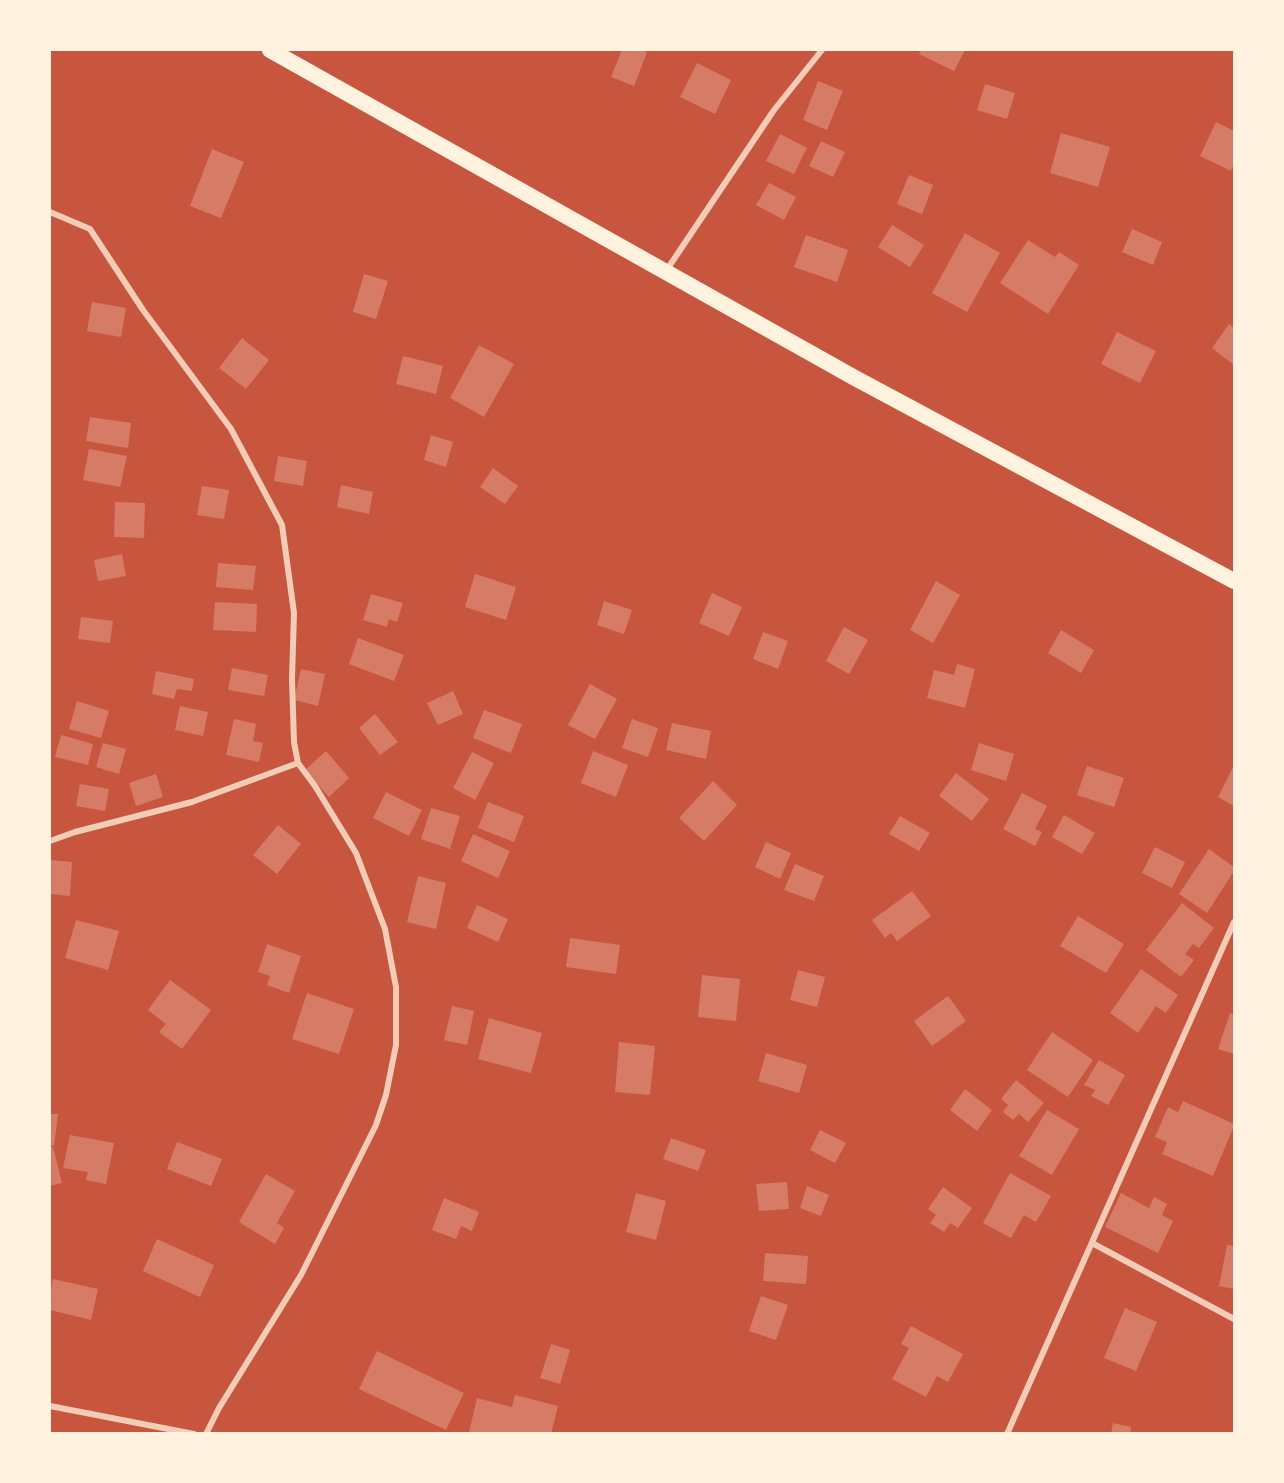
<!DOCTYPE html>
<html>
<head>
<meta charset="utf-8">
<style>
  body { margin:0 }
  #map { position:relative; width:1284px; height:1483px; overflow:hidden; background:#c8553d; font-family:Quicksand,sans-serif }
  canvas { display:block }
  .frame { position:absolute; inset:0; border:51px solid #fff3e0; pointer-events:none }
</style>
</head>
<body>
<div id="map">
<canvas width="1284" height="1483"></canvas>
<div class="frame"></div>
</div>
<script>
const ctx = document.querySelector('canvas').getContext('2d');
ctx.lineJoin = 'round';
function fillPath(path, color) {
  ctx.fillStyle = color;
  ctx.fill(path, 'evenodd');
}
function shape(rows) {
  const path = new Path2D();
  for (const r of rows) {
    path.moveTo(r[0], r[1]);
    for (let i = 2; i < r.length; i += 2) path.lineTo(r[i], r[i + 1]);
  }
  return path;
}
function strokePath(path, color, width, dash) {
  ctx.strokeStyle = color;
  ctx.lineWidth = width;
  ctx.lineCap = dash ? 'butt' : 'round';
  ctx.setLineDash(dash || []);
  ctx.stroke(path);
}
const building = shape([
  [622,50,642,50,647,52,634,86,611,77],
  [921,50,965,50,954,71,919,54],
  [697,63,731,80,715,114,680,97],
  [818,81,843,91,827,130,803,120],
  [985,84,1015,93,1007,119,977,110],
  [1216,122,1234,131,1234,163,1231,171,1200,156],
  [1061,133,1110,147,1098,187,1050,173],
  [780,134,807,148,794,174,766,161],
  [821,141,845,152,833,177,809,166],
  [212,149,244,162,221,218,190,206],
  [909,175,933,185,922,214,897,204],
  [769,183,796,197,784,220,756,205],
  [892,225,924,245,910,267,878,247],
  [1132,229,1162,242,1153,265,1122,252],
  [965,233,1000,253,967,312,932,293],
  [806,235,848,250,837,282,794,267],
  [1028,240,1055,257,1059,252,1079,265,1048,314,1000,283],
  [364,274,388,281,376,319,353,312],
  [92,302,126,308,121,337,87,331],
  [1229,324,1234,328,1234,365,1212,348],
  [1117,332,1156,351,1140,383,1101,364],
  [242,338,269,360,246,389,219,368],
  [479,345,514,364,484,417,450,398],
  [403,356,443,366,436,394,396,384],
  [90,417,131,423,128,448,86,441],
  [431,435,453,442,446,467,424,460],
  [89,449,127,456,120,487,83,480],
  [278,456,307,461,303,486,274,481],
  [493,468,518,486,505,504,480,487],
  [341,485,373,492,369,514,337,507],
  [202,486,229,490,224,519,197,515],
  [115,502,145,503,144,538,114,537],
  [122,554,126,576,98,581,94,560],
  [218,563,256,566,253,590,216,587],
  [475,574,516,587,506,620,465,607],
  [936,581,960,595,933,643,910,630],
  [712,593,742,607,729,636,699,623],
  [371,594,403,603,397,622,389,619,387,627,363,620],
  [604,601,632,610,624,634,597,625],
  [215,602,257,604,256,632,213,630],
  [81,617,113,621,110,643,78,639],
  [844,627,868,640,849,674,826,661],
  [1061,630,1094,650,1081,673,1048,653],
  [763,632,788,641,778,669,753,659],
  [358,638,404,655,394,681,349,664],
  [957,664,975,669,965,708,927,698,934,670,954,675],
  [232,668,268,675,264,696,228,690],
  [301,669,325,674,318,706,294,700],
  [156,671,194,679,192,691,177,689,174,699,152,694],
  [590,684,617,699,595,739,568,725],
  [453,691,463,714,438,725,427,703],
  [77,701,109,711,101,738,69,729],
  [180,706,208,712,203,736,175,730],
  [484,710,522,724,511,753,473,738],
  [375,714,398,742,380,755,359,728],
  [234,719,256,724,253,741,263,743,259,762,226,755],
  [632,719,658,728,648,757,622,748],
  [672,723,711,731,706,759,666,750],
  [61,735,93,744,88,765,55,757],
  [103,743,126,749,119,774,96,767],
  [979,743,1014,754,1006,781,971,770],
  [326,751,349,778,329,797,305,770],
  [593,751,628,765,616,797,581,783],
  [472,752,494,763,475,800,453,788],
  [1234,765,1234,806,1218,797],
  [1087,766,1124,778,1114,807,1077,795],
  [956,773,989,799,972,821,939,796],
  [156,774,163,797,136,806,129,783],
  [713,781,737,805,704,841,679,818],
  [80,784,109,789,105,811,76,806],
  [386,792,422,810,409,836,373,818],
  [1022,793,1047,806,1035,829,1042,832,1035,846,1003,829],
  [488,802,524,816,514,842,478,828],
  [431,808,460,816,450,849,421,839],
  [1064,815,1095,833,1082,854,1052,837],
  [900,816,930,833,919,851,889,834],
  [278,825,301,844,277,874,253,855],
  [473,834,510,851,498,878,461,861],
  [766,842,791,853,780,879,755,867],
  [1155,847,1185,862,1172,888,1142,873],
  [1209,849,1234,867,1234,871,1207,913,1179,894],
  [50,860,72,862,70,896,50,894],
  [795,864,824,876,814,901,784,890],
  [418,876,446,883,436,929,407,922],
  [912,891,931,916,897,941,891,933,885,938,872,920],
  [1182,903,1214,928,1199,948,1193,944,1185,954,1194,960,1181,977,1146,950],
  [477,905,508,919,498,942,467,928],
  [1078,916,1124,944,1106,973,1060,946],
  [76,920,119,931,108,970,65,958],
  [570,938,620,945,616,974,566,967],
  [267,944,301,956,289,993,267,985,270,976,258,972],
  [1141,969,1178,995,1166,1013,1156,1006,1138,1033,1110,1013],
  [798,970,825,977,817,1007,790,1000],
  [702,975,740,979,736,1021,698,1017],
  [170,980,211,1010,182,1049,159,1032,166,1024,148,1010],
  [307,993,354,1009,339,1054,292,1039],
  [948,996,966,1021,932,1046,914,1021],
  [452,1006,474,1011,467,1045,444,1040],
  [1230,1013,1234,1014,1234,1054,1218,1049],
  [489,1018,542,1033,531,1073,478,1059],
  [1052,1032,1093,1060,1068,1097,1027,1070],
  [619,1042,655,1046,650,1095,615,1092],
  [766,1053,807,1065,799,1093,758,1081],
  [1099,1060,1125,1075,1108,1105,1091,1096,1095,1090,1084,1085],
  [1016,1080,1044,1103,1028,1122,1019,1114,1013,1120,1003,1112,1008,1105,1001,1099],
  [965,1089,992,1110,977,1131,950,1110],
  [1183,1101,1234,1124,1234,1126,1213,1176,1162,1154,1167,1142,1155,1137,1168,1107,1178,1112],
  [1047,1110,1079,1129,1052,1175,1019,1156],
  [50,1114,58,1114,54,1146,50,1145],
  [820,1130,846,1143,835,1163,810,1150],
  [70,1135,114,1143,106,1184,86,1180,88,1172,63,1168],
  [671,1138,706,1150,698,1171,663,1159],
  [177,1142,222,1159,211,1186,167,1169],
  [53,1147,62,1183,50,1186,50,1148],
  [1010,1173,1051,1196,1036,1222,1024,1215,1011,1238,983,1223],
  [266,1174,295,1191,277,1223,284,1228,275,1244,239,1222],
  [787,1182,789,1209,759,1211,756,1184],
  [807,1186,829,1195,821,1216,800,1208],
  [943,1187,972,1208,958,1228,950,1223,944,1232,930,1223,936,1215,928,1209],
  [636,1193,666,1201,656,1240,626,1232],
  [1121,1193,1149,1208,1154,1197,1167,1204,1162,1215,1173,1221,1158,1253,1105,1227],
  [444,1198,479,1212,472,1231,461,1226,456,1239,432,1230],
  [157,1239,214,1265,200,1297,143,1271],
  [1227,1245,1234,1246,1234,1289,1219,1286],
  [765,1253,808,1256,806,1284,763,1281],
  [53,1279,98,1289,91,1320,50,1310,50,1296],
  [761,1296,788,1305,776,1340,749,1331],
  [1125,1308,1157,1322,1136,1371,1104,1358],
  [911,1326,963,1354,948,1382,937,1376,926,1397,892,1379,909,1348,901,1344],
  [551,1344,570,1350,560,1384,540,1378],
  [377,1351,464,1393,446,1430,359,1389],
  [515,1395,558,1406,551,1434,475,1434,469,1432,477,1398,512,1407],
  [1113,1423,1131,1427,1130,1434,1111,1434]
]);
const minor = shape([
  [50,212,90,229,143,310,231,429,282,525,294,613,292,679,294,742,298,763,315,786,356,853,385,929,396,987,396,1045,386,1095,376,1125,301,1275,219,1408,206,1434],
  [666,271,774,110,822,50],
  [50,841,75,832,192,802,298,763],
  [1092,1243,1234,1319],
  [50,1406,194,1434],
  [1007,1434,1234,922]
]);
const trunk = shape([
  [270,50,855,378,1234,581]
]);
fillPath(building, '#d67c66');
strokePath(minor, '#f1ccb7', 6);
strokePath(trunk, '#fff3e0', 16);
</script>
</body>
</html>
